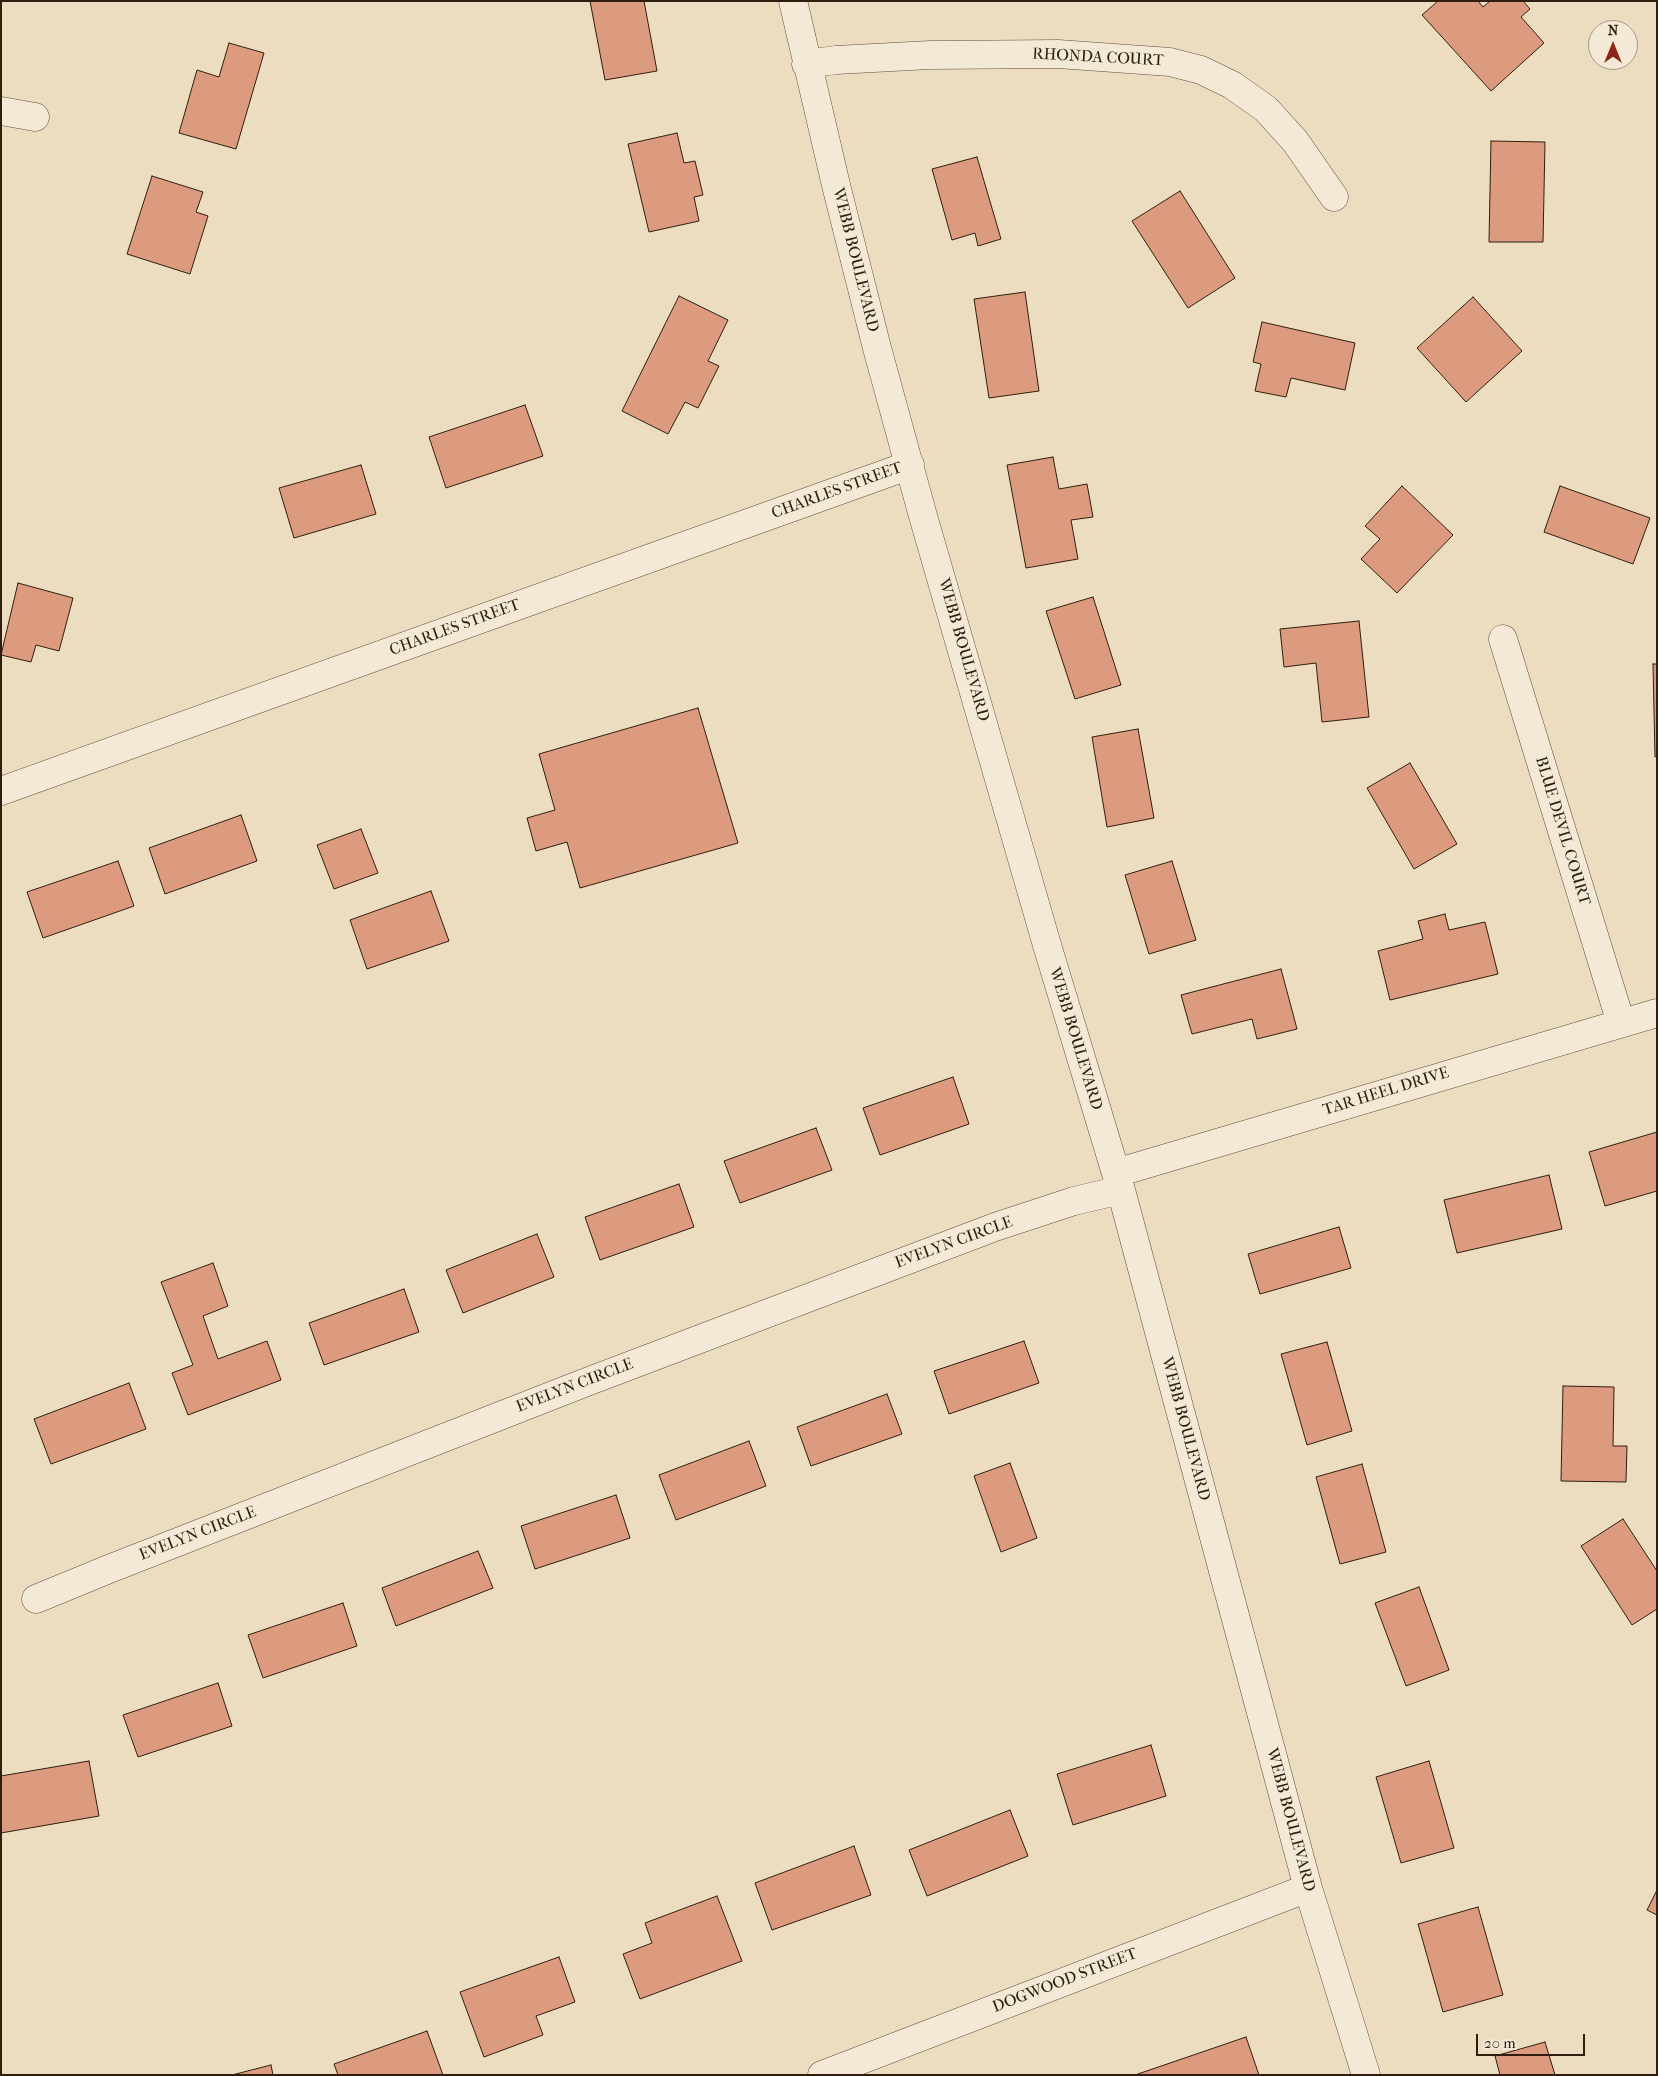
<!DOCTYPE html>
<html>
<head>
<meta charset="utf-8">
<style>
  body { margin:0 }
  #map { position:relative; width:1658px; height:2076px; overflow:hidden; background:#ecddc0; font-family:"IM FELL French Canon",serif }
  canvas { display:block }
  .frame { position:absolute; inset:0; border:2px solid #2f1e10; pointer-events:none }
  .north { position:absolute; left:1588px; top:20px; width:50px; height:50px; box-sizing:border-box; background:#f3e9d6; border:1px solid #a59887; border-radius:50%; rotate:0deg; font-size:14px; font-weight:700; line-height:20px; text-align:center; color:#2f1e10 }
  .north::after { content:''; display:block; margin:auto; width:18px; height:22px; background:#8f2418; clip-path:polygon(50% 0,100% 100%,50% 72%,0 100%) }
  .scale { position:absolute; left:1476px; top:2034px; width:109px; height:22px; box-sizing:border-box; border:2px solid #2f1e10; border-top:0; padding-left:6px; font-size:15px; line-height:18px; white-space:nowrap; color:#2f1e10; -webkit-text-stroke:4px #f3e9d6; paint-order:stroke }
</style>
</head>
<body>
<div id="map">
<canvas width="1658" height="2076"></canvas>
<div class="frame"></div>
<div class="north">N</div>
<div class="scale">20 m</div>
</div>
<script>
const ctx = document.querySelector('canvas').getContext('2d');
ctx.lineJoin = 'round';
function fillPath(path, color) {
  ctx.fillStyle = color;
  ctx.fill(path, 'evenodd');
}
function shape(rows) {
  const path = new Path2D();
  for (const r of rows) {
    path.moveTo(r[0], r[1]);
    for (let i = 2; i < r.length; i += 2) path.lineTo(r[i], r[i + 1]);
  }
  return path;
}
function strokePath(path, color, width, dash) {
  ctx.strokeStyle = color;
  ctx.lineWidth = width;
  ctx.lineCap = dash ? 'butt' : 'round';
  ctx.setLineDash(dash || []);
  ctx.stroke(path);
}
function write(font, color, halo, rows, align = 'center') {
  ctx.font = font + ' "IM FELL French Canon",serif';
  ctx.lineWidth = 4.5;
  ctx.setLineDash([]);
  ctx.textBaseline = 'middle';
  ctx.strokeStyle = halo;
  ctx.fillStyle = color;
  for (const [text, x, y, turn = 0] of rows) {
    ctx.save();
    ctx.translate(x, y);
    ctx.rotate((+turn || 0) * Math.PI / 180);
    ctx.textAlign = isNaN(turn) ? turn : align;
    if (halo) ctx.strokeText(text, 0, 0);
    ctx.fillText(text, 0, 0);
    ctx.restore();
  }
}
const building = shape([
  [590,1,644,1,657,71,605,80,590,1],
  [1438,1,1478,1,1483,7,1490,1,1523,1,1530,9,1521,17,1544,43,1491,91,1422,15,1438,1],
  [229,43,264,53,236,149,179,133,197,70,219,77,229,43],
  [677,133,684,163,695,161,703,195,694,197,699,221,649,232,628,144,677,133],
  [1491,141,1545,142,1543,242,1489,242,1491,141],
  [977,157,1001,239,978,246,975,233,952,240,932,169,977,157],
  [152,176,203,192,196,212,208,216,190,274,127,254,152,176],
  [1180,191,1235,278,1188,308,1132,221,1180,191],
  [1025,292,1039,391,989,398,974,299,1025,292],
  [679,296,728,320,708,361,719,366,698,408,685,402,668,434,622,411,679,296],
  [1473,297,1522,351,1466,402,1417,348,1473,297],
  [1262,322,1355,343,1345,390,1291,378,1286,397,1255,391,1261,364,1253,362,1262,322],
  [525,405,543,456,446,488,429,437,525,405],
  [1053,457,1059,489,1087,484,1093,517,1071,520,1078,559,1026,568,1007,465,1053,457],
  [361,465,376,514,294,538,279,488,361,465],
  [1402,486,1453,535,1397,593,1361,559,1380,539,1365,526,1402,486],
  [1560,486,1650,518,1633,564,1544,532,1560,486],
  [18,583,73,598,59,651,36,645,31,662,1,655,18,583],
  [1093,597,1121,685,1075,699,1046,611,1093,597],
  [1359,621,1369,717,1322,722,1316,663,1284,667,1280,629,1359,621],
  [1653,664,1657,664,1657,756,1655,757,1653,664],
  [698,708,738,843,580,888,567,842,536,851,527,818,555,810,539,754,698,708],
  [1138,729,1154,818,1107,827,1092,737,1138,729],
  [1410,763,1457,844,1414,869,1367,788,1410,763],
  [241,815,257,861,165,894,149,848,241,815],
  [361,829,378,873,334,889,317,845,361,829],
  [118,861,134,906,43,938,27,892,118,861],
  [1172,861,1196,940,1149,954,1125,875,1172,861],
  [431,891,449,941,367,969,350,920,431,891],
  [1445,914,1449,930,1485,922,1498,974,1390,1000,1378,951,1423,939,1418,921,1445,914],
  [1281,969,1297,1029,1257,1039,1252,1019,1192,1034,1181,995,1281,969],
  [953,1077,969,1124,880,1155,863,1108,953,1077],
  [816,1128,832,1170,740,1203,724,1161,816,1128],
  [1657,1132,1657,1191,1605,1206,1589,1152,1657,1132],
  [1549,1175,1562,1229,1457,1253,1444,1200,1549,1175],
  [679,1184,694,1227,600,1260,585,1217,679,1184],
  [1339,1227,1351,1268,1260,1294,1248,1254,1339,1227],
  [537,1234,554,1277,463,1313,446,1270,537,1234],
  [213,1263,228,1306,203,1316,218,1359,267,1341,281,1380,188,1415,172,1373,193,1365,161,1282,213,1263],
  [404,1289,419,1332,324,1365,309,1323,404,1289],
  [1024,1341,1039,1383,949,1414,934,1371,1024,1341],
  [1327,1342,1352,1431,1307,1445,1281,1354,1327,1342],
  [129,1383,146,1429,51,1464,34,1419,129,1383],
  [1563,1386,1614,1387,1613,1446,1627,1446,1626,1482,1561,1481,1563,1386],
  [887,1394,902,1434,811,1466,797,1427,887,1394],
  [749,1441,766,1486,676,1520,659,1475,749,1441],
  [1010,1463,1037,1538,1001,1552,974,1476,1010,1463],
  [1362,1464,1386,1552,1340,1564,1316,1477,1362,1464],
  [616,1495,630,1538,535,1569,521,1526,616,1495],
  [1623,1519,1657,1571,1657,1609,1632,1625,1581,1546,1623,1519],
  [478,1551,493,1588,396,1626,382,1588,478,1551],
  [1419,1587,1449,1670,1406,1686,1375,1603,1419,1587],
  [343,1603,357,1646,263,1678,248,1635,343,1603],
  [218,1683,232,1726,138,1757,123,1715,218,1683],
  [1151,1745,1166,1796,1073,1825,1057,1774,1151,1745],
  [89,1761,99,1816,1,1833,1,1776,89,1761],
  [1429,1761,1454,1848,1401,1863,1376,1777,1429,1761],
  [1010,1810,1028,1856,927,1896,909,1850,1010,1810],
  [854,1846,871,1895,772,1930,755,1883,854,1846],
  [1657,1890,1657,1915,1647,1910,1657,1890],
  [717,1896,742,1961,640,1999,623,1954,652,1943,645,1923,717,1896],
  [1478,1907,1503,1995,1443,2012,1418,1924,1478,1907],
  [559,1957,575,2002,536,2016,543,2035,484,2057,460,1992,559,1957],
  [427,2031,443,2075,338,2075,334,2064,427,2031],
  [1246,2037,1259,2075,1135,2075,1246,2037],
  [1545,2042,1555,2075,1500,2075,1495,2056,1545,2042],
  [271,2065,273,2075,232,2075,271,2065]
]);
const minor = shape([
  [793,1,836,185,877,348,923,516,1047,945,1121,1190,1308,1888,1366,2075],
  [806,64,836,60,930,55,1058,54,1170,62,1201,70,1232,85,1266,109,1295,141,1334,197],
  [1,111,35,117],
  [1503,639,1621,1023],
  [1,791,910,465],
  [1116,1173,1657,1013],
  [36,1599,109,1569,584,1383,995,1227,1074,1201,1121,1190],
  [822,2075,1308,1888]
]);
const streetNames = [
  ["RHONDA COURT",1098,58,3],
  ["WEBB BOULEVARD",855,260,76],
  ["CHARLES STREET",837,491,-20],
  ["CHARLES STREET",455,628,-20],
  ["WEBB BOULEVARD",963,650,74],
  ["BLUE DEVIL COURT",1562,831,73],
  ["WEBB BOULEVARD",1075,1039,73],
  ["TAR HEEL DRIVE",1386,1092,-17],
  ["EVELYN CIRCLE",954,1243,-20],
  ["EVELYN CIRCLE",575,1386,-21],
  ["WEBB BOULEVARD",1185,1429,75],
  ["EVELYN CIRCLE",198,1534,-21],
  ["WEBB BOULEVARD",1290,1820,75],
  ["DOGWOOD STREET",1065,1981,-21]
];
fillPath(building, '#dc9b7e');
strokePath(building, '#2f1e10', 1);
strokePath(minor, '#5e4e3c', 29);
strokePath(minor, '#f3e9d6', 28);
write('16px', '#2f1e10', '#f3e9d6', streetNames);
</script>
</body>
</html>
